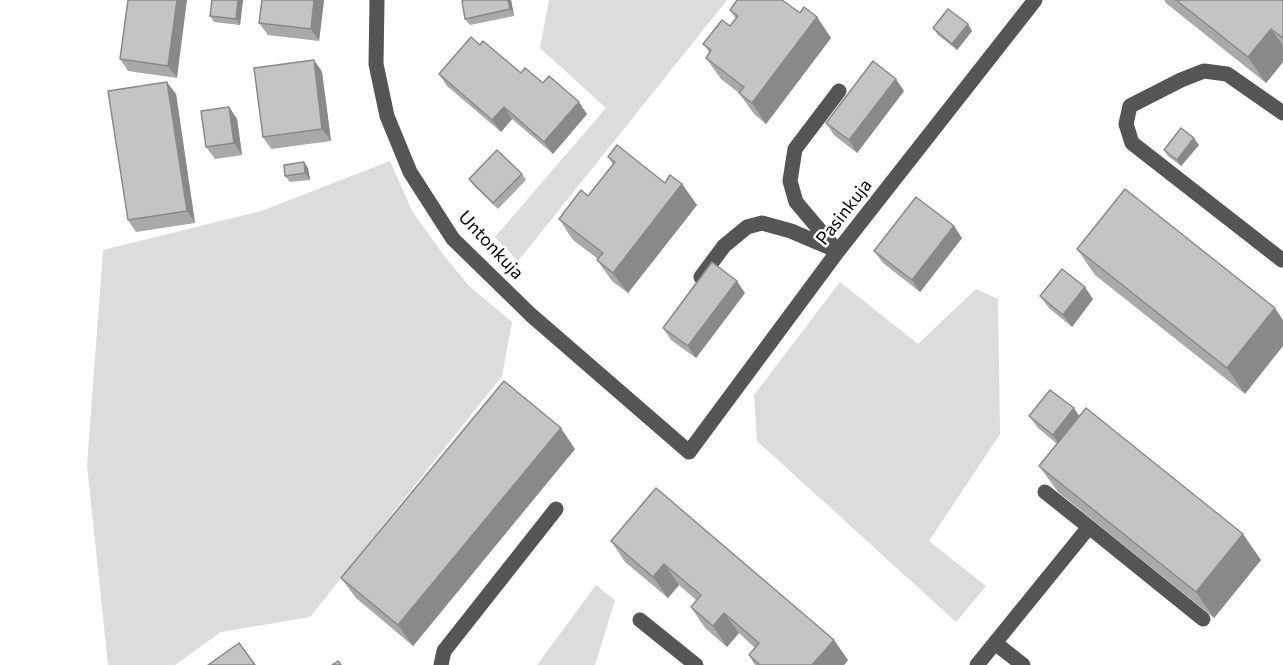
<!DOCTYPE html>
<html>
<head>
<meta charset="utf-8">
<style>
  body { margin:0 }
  canvas { display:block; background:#fff }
</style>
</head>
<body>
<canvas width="1283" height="665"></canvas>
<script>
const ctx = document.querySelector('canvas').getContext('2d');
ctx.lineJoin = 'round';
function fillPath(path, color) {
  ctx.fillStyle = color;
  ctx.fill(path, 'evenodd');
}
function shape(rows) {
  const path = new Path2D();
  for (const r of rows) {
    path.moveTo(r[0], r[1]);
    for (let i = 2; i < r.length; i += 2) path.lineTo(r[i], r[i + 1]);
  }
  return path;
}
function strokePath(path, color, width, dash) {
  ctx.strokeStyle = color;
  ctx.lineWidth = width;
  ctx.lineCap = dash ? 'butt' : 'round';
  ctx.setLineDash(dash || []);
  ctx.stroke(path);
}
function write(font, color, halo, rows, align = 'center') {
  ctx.font = font + ' Commissioner,sans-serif';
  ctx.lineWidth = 5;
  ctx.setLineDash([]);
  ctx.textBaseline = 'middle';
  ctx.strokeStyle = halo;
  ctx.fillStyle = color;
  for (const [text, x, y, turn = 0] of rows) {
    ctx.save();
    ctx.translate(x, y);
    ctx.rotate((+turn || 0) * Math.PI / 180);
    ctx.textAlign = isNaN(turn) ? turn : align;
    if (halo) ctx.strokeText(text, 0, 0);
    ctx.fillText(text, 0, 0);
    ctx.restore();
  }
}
const green = shape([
  [549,0,727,0,518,261,495,237,606,108,540,48],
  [390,161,412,211,445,257,469,286,512,322,502,376,310,617,221,632,175,665,108,665,87,465,103,250,261,211],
  [840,282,918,344,976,289,998,299,1000,434,929,541,986,586,956,622,757,441,754,395],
  [596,585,615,600,595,665,537,665]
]);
const minor = shape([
  [377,0,376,64,387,116,410,172,453,239,531,315,689,452,838,251,1035,0],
  [834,247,796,202,790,181,795,149,839,91],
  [1282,260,1132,143,1126,124,1130,106,1181,80,1204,71,1227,74,1283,113],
  [701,277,724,246,747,227,762,223,791,231,838,251],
  [1045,492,1089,527],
  [640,620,696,665],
  [995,643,1023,665],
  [441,665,444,651,556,509],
  [977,665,1089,527,1203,619]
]);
const wall = shape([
  [128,0,177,78,128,71,120,59],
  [243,0,240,25,214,22,210,16],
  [324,0,319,41,268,35,259,23],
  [464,0,511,0,514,16,470,25,465,19],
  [1164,0,1283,0,1283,62,1266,83,1167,4],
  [730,10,800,13,817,17,831,38,766,124,754,114,739,93,721,79,706,58,710,53,703,44,730,26,736,19],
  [968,24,972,31,957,50,938,35,933,28],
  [480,45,521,73,543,83,587,114,553,154,512,119,501,132,447,86,439,74],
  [314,60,322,72,331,141,271,149,263,137],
  [904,91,857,153,834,135,826,123],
  [176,94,195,223,136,232,128,220],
  [229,107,237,119,242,155,215,159,206,147],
  [1199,145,1181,166,1168,156,1164,150],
  [608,157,665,183,682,184,697,205,628,293,612,281,597,260,598,259,573,240,559,219,588,196,613,164],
  [304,162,308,168,310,180,290,182,285,176],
  [522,174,526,180,498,209,473,185,469,179],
  [1125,189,1245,394,1095,275,1077,249],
  [962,238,920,292,883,263,874,251],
  [745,293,696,358,671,340,663,328],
  [1040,296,1093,299,1072,327,1049,308],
  [1029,416,1080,416,1261,560,1214,618,1058,492,1039,466,1057,444,1038,428],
  [575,449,413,646,356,598,341,578],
  [656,488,848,660,844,665,755,665,749,655,755,648,739,633,727,647,705,628,691,607,696,600,679,585,668,598,625,562,611,541]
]);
const shadedWall = shape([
  [177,0,187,0,177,78,168,66],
  [238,0,243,0,240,25,236,19],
  [314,0,324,0,319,41,311,29],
  [508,0,511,0,514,16,510,9],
  [817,17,831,38,766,124,752,103],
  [968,24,972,31,957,50,952,44],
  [1271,29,1283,46,1283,62,1266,83,1248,57],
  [314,60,322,72,331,141,322,129],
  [896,79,904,91,857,153,849,140],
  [167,82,176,94,195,223,187,211],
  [579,102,587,114,553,154,544,142],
  [229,107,237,119,242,155,234,143],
  [504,107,512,119,501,132,492,120],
  [1194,138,1199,145,1181,166,1177,160],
  [304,162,308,168,310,180,305,173],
  [682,184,697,205,628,293,613,273],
  [954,226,962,238,920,292,912,280],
  [737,281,745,293,696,358,688,346],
  [1085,287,1093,299,1072,327,1063,315],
  [1275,308,1283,320,1283,346,1245,394,1227,368],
  [1074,408,1082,420,1061,447,1053,435],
  [561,428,575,449,413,646,398,625],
  [1243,534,1261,560,1214,618,1196,592],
  [664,564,679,585,668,598,653,577],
  [724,613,739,633,727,647,713,626],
  [834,640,848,660,844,665,812,665]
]);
const building = shape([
  [128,0,177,0,168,66,120,59,128,0],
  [212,0,238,0,236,19,210,16,212,0],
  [262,0,314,0,311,29,259,23,262,0],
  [464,0,508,0,510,9,465,19,462,1,464,0],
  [737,0,782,0,800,13,804,7,817,17,752,103,739,93,744,87,706,58,711,50,703,44,722,20,730,26,738,16,730,10,737,0],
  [1176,0,1283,0,1283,38,1271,29,1248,57,1176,0],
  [948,9,968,24,952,44,933,28,948,9],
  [471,37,480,45,483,41,521,73,525,68,543,83,549,76,579,102,544,142,504,107,492,120,439,74,471,37],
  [314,60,322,129,263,137,254,68,314,60],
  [873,61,896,79,849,140,826,123,873,61],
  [167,82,187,211,128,220,108,91,167,82],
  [229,107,234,143,206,147,201,111,229,107],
  [1181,128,1194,138,1177,160,1164,150,1181,128],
  [617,145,665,183,670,175,682,184,613,273,597,260,603,253,559,219,581,190,588,196,615,162,608,157,617,145],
  [497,150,522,174,493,203,469,179,497,150],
  [304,162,305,173,285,176,284,165,304,162],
  [1125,189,1275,308,1227,368,1077,249,1125,189],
  [916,197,954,226,912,280,874,251,916,197],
  [712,262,737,281,688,346,663,328,712,262],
  [1062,269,1085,287,1063,315,1040,296,1062,269],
  [504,381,561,428,398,625,341,578,504,381],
  [1050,390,1074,408,1053,435,1029,416,1050,390],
  [1086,408,1243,534,1196,592,1039,466,1086,408],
  [656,488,834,640,812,665,760,665,749,655,759,643,724,613,713,626,691,607,701,595,664,564,653,577,611,541,656,488],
  [239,643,255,665,208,665,239,643],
  [338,661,341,665,332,665,338,661]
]);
const streetNames = [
  ["Pasinkuja",844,212,-52],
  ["Untonkuja",491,245,47]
];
fillPath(green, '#dcdcdc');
strokePath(minor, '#555', 15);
fillPath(wall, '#a9a9a9');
fillPath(shadedWall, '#898989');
fillPath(building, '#c4c4c4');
strokePath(building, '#898989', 1.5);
write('18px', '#000', '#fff', streetNames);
</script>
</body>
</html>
